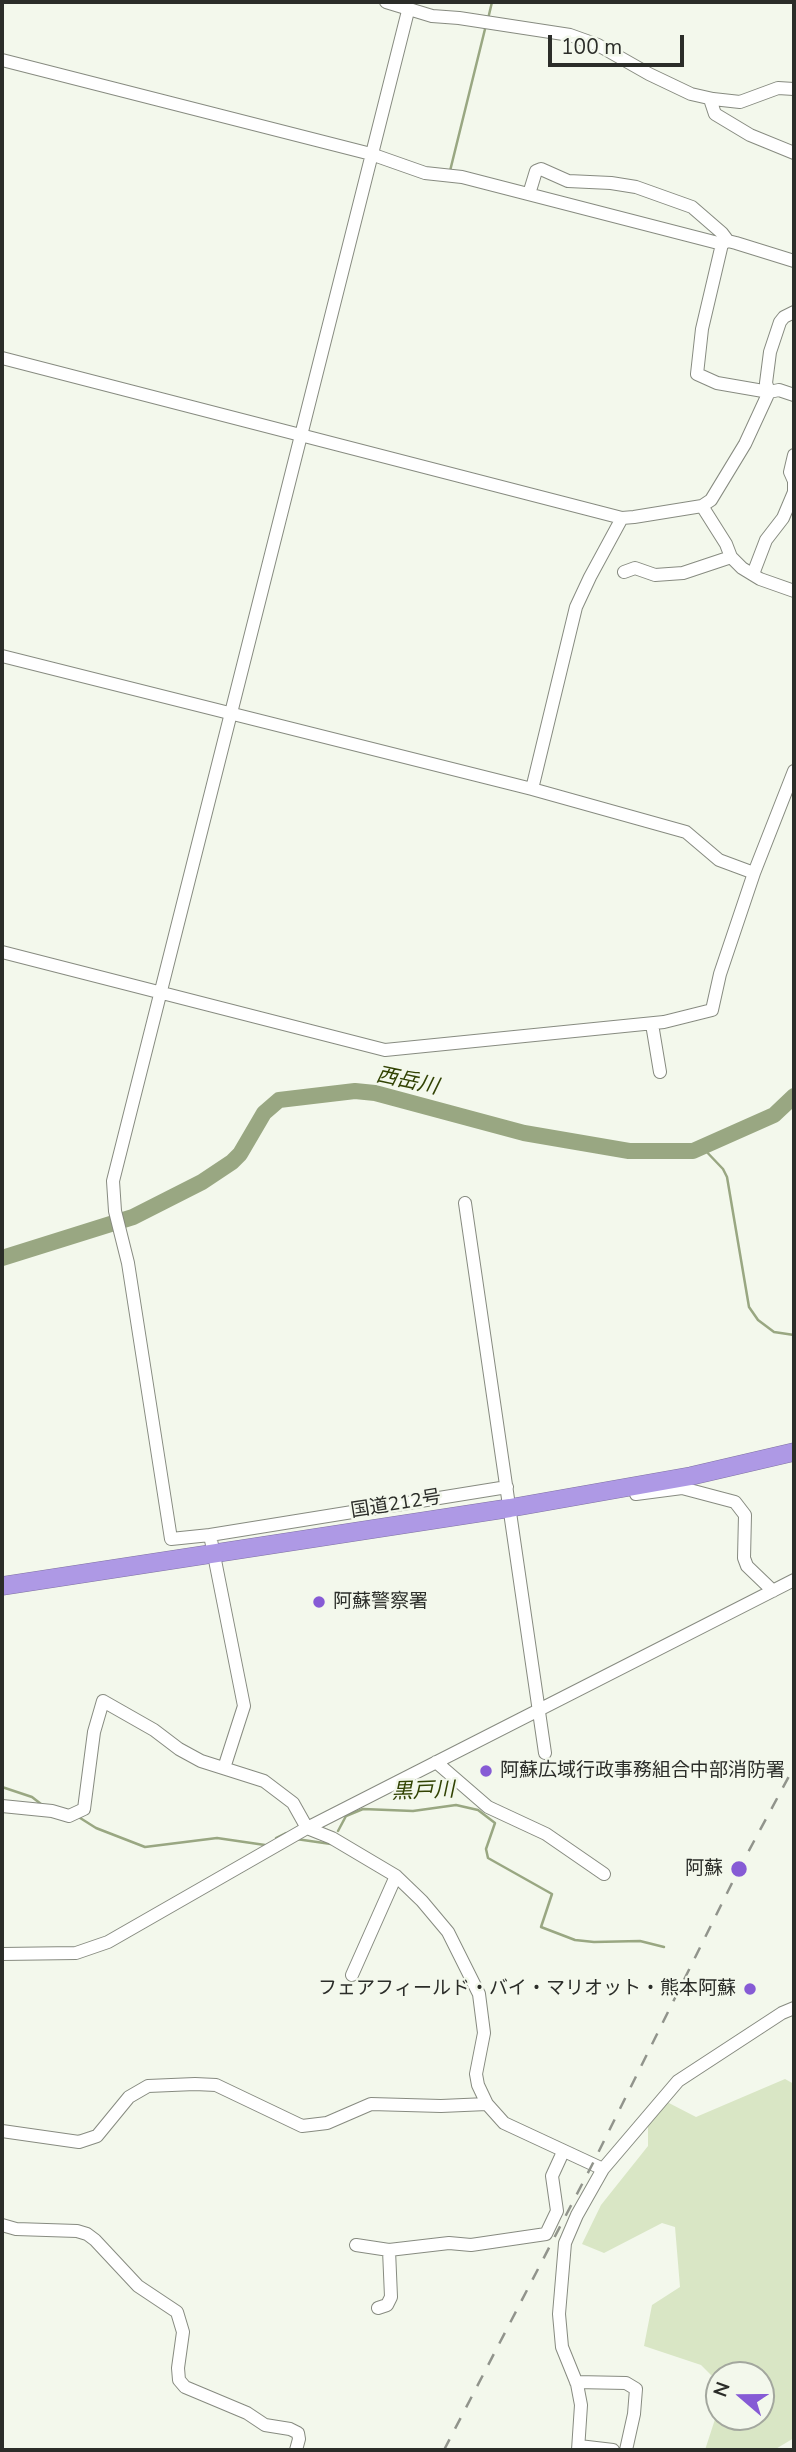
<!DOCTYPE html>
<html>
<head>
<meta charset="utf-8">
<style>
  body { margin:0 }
  #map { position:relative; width:796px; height:2452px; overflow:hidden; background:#f3f8ec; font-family:"Nunito Sans",sans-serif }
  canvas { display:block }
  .frame { position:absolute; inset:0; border:4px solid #2b2d29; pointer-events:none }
  .north { position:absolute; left:705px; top:2361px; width:70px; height:70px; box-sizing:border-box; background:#f3f8ec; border:2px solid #a3a79e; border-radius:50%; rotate:290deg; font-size:19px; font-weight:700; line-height:28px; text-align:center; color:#2b2d29 }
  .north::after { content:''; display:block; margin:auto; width:24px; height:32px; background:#865bd5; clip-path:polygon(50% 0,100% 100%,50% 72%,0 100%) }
  .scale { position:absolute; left:548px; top:35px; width:136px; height:32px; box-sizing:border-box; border:4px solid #2b2d29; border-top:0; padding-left:9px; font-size:21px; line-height:24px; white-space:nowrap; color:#2b2d29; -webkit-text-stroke:5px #f3f8ec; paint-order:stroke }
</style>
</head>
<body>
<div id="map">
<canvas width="796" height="2452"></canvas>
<div class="frame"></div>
<div class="north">N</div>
<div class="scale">100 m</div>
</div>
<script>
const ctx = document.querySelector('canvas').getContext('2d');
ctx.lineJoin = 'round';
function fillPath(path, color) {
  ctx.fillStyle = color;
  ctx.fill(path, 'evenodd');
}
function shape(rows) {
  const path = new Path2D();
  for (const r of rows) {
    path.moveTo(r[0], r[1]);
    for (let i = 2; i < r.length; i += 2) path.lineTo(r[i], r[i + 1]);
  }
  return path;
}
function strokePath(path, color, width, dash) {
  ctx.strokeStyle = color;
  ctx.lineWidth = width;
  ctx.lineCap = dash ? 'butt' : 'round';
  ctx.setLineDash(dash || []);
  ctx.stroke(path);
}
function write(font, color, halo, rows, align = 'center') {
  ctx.font = font + ' "Nunito Sans","Noto Sans JP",sans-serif';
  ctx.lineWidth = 5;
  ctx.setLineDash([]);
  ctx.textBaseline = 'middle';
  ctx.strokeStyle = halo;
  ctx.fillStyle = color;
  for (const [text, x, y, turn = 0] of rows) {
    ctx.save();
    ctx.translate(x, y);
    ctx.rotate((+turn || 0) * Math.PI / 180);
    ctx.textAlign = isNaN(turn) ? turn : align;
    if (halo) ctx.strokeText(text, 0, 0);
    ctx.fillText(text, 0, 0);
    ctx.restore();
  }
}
const green = shape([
  [785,2079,794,2084,794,2438,774,2450,705,2450,718,2410,719,2397,719,2417,761,2417,761,2375,719,2375,719,2383,701,2365,644,2346,652,2305,680,2287,675,2227,662,2223,604,2253,582,2244,601,2205,648,2146,648,2122,667,2102,696,2117]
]);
const stream = shape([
  [488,19,492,2],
  [450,171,486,25],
  [702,1147,723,1169,727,1177,749,1307,758,1320,774,1332,794,1335],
  [2,1787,32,1797,41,1804],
  [77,1816,96,1828,145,1847,217,1838,265,1845],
  [338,1831,346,1816,363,1809,413,1811,456,1805,478,1810,495,1823,486,1849,488,1858,552,1894,541,1927,575,1940,594,1942,640,1941,664,1947],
  [276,1838,286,1833],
  [296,1839,331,1844]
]);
const river = shape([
  [2,1258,133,1217,202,1182,232,1162,240,1154,264,1113,279,1100,355,1091,375,1093,524,1133,629,1151,693,1151,774,1115,794,1096]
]);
const minor = shape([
  [386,2,432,16,459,18,570,35,598,45,649,74,691,94,713,99,740,102,778,88,794,89],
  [2,60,371,154,425,173,462,177,722,244,728,241,736,243,794,261],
  [710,99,715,114,750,135,794,153],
  [529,194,536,171,541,169,568,181,611,183,636,187,692,207,722,233,728,241],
  [794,312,784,317,780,322,770,352,766,383,769,392,779,390,794,395],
  [2,358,622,518,634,517,702,506,711,500,745,444,769,392,717,383,697,374,702,329,722,244],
  [702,506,726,544,731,557,742,568,760,579,794,591],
  [624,572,635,568,655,575,683,573,731,557],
  [753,574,766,540,783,518,794,492,794,481,790,472,794,455],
  [2,656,532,789,686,832,719,860,754,873],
  [532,789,576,607,590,577,622,518],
  [2,952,385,1050,664,1022,712,1010,720,974,754,873,794,771],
  [652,1024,660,1072],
  [465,1203,545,1753],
  [633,1486,636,1494,682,1488,735,1502,745,1515,744,1558,747,1566,773,1591],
  [210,1535,507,1487],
  [436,1762,488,1807,546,1834,604,1874],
  [224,1768,244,1706,210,1535,171,1539,128,1263,115,1211,113,1181,408,11],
  [2,1806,52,1811,69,1816,84,1809,94,1732,103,1701,154,1730,179,1749,201,1761,264,1781,293,1803,307,1828,332,1838,396,1876,422,1901,448,1932,479,1994,484,2033,476,2074,478,2085,487,2104],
  [2,1954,76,1953,108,1942,307,1828,794,1580],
  [352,1975,396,1876],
  [2,2131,79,2142,97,2136,129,2097,148,2086,195,2084,216,2085,302,2126,327,2123,371,2104,441,2106,487,2104,504,2123,603,2169],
  [2,2225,16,2229,77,2231,87,2234,95,2240,138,2286,177,2312,183,2332,178,2368,179,2380,185,2387,247,2413,265,2425,290,2429,298,2433,299,2439,296,2450],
  [356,2245,389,2250,449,2243,471,2245,546,2234,557,2211,552,2176,563,2152],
  [378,2308,387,2305,391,2297,389,2250],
  [576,2382,626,2383,636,2389,634,2414,626,2450],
  [579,2446,613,2450],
  [578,2450,581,2405,577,2384,562,2347,559,2314,565,2243,577,2215,603,2169,678,2081,782,2013,794,2008]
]);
const highway = shape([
  [2,1586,510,1508,691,1476,794,1452]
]);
const rail = shape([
  [444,2450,592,2165,739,1869,794,1767]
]);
const markers = [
  [319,1602,7,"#865bd5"],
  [486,1771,7,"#865bd5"],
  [739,1869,9,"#865bd5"],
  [750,1989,7,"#865bd5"]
];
const streetNames = [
  ["国道212号",396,1505,-9]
];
const poiNames = [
  ["阿蘇警察署",333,1602],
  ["阿蘇広域行政事務組合中部消防署",500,1771],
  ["阿蘇",723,1869,"right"],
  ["フェアフィールド・バイ・マリオット・熊本阿蘇",736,1989,"right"]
];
const waterNames = [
  ["西岳川",407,1082,12],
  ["黒戸川",423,1792,-2]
];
fillPath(green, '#d9e6c5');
strokePath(stream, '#99a782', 2.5);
strokePath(river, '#99a782', 16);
strokePath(minor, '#878b80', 14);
strokePath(highway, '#8073a3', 19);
strokePath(minor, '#fff', 12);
strokePath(highway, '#ae99e5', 18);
strokePath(rail, '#91948c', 2.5, [12, 12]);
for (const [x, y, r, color] of markers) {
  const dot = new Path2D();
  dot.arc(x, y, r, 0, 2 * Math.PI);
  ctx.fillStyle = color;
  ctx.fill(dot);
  strokePath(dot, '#f3f8ec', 2.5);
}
write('19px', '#2b2d29', '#f3f8ec', streetNames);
write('19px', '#2b2d29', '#f3f8ec', poiNames, 'left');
write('italic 21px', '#324304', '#f3f8ec', waterNames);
</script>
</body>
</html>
